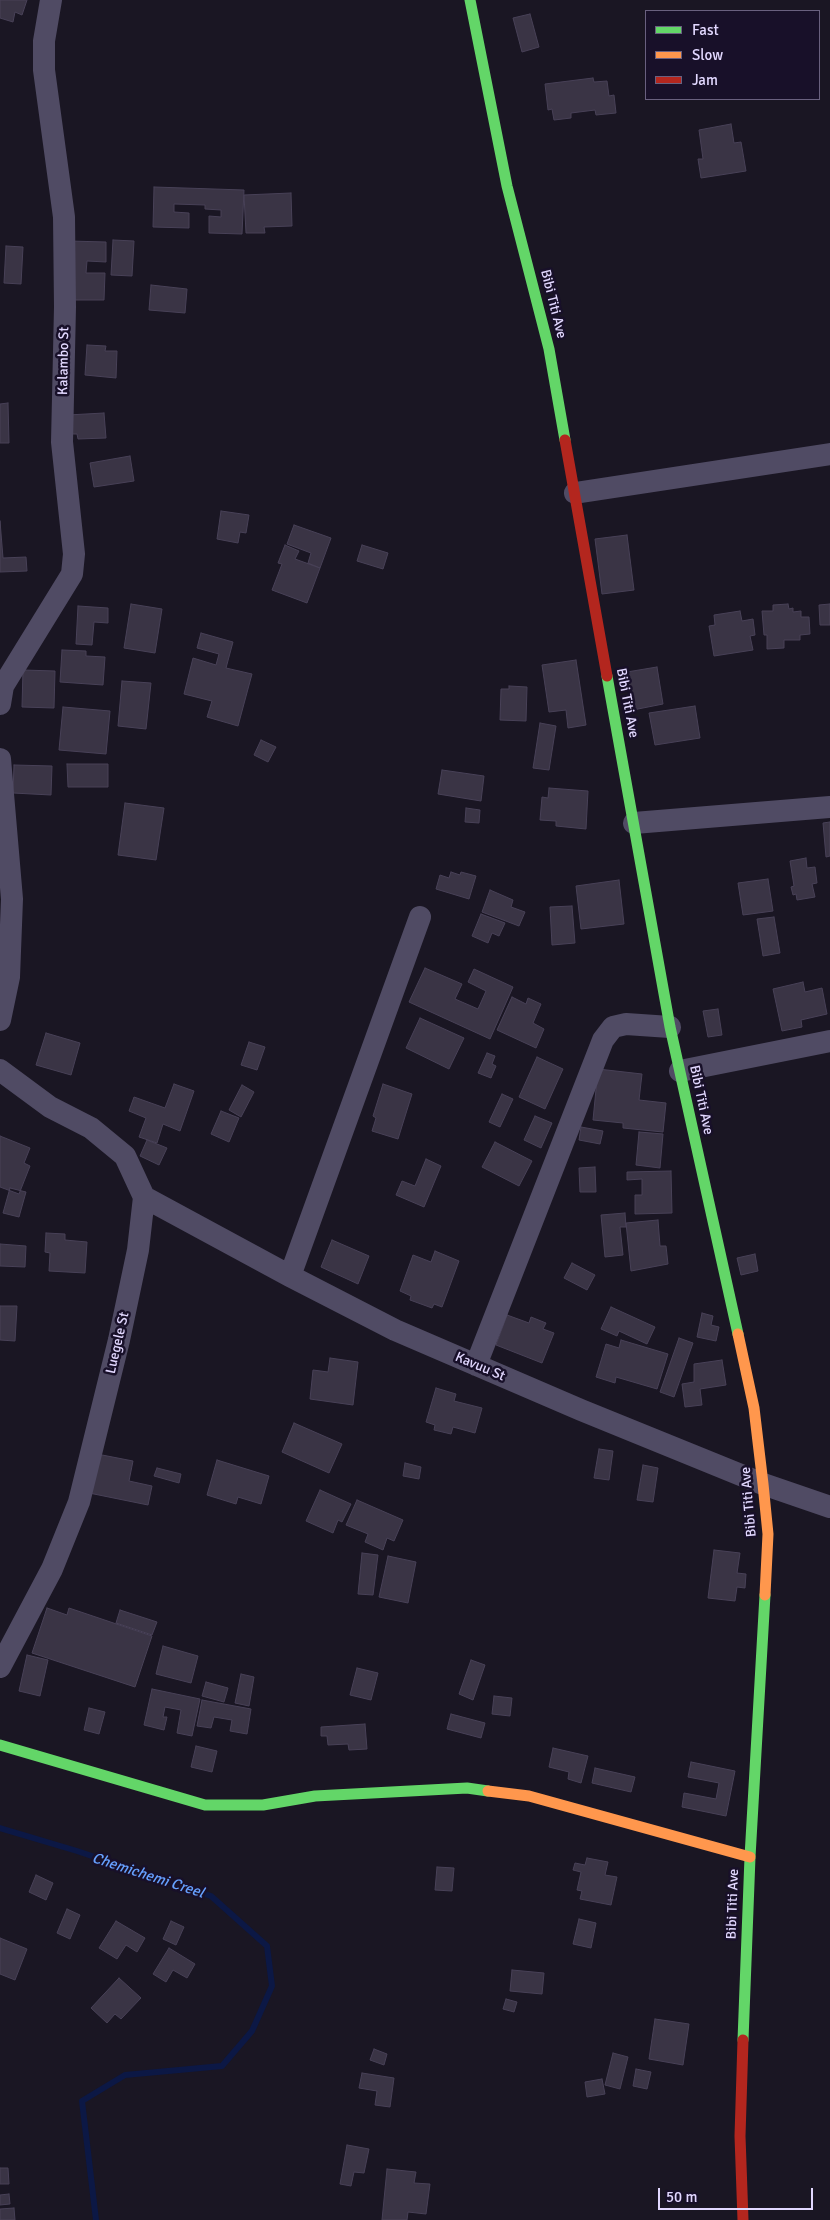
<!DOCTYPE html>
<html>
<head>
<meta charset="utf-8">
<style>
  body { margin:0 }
  #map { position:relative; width:830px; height:2220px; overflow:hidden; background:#1a1623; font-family:Signika,sans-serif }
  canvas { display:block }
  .legend { position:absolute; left:645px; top:10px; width:175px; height:90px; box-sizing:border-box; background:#181029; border:1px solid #69607f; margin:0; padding:6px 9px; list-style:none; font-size:15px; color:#e2d8ff }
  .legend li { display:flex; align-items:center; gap:10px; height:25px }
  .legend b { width:25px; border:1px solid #69607f }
  .scale { position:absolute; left:658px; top:2188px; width:155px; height:22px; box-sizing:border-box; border:2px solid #e2d8ff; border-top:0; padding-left:6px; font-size:15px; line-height:18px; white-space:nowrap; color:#e2d8ff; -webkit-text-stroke:4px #181029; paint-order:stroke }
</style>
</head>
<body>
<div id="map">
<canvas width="830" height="2220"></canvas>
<ul class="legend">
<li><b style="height:6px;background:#63d668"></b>Fast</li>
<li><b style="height:6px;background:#ff974d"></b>Slow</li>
<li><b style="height:6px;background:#b3261e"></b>Jam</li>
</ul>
<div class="scale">50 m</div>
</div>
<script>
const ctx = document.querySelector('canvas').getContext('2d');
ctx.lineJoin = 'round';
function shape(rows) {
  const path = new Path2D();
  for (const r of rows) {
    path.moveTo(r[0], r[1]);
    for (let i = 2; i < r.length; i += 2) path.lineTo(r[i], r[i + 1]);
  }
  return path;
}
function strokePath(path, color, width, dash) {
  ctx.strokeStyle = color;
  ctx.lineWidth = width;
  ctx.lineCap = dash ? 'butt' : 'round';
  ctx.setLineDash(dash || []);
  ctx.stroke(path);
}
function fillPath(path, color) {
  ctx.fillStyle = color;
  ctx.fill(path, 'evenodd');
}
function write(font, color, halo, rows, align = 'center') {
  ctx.font = font + ' Signika,sans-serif';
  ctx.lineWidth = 5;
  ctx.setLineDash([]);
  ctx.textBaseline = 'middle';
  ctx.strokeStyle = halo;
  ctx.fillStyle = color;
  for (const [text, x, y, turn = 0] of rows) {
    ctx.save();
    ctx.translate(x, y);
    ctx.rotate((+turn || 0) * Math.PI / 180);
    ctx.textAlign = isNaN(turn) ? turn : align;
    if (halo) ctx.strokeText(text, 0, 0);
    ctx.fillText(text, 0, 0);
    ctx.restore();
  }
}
const stream = shape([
  [0,1828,77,1851,211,1896,267,1946,272,1986,252,2031,222,2066,125,2075,82,2101,96,2220]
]);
const building = shape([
  [0,0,27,0,22,15,15,12,13,22,0,18,0,0],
  [530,14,539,47,522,52,513,18,530,14],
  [593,78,594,82,607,81,609,96,614,95,616,113,596,115,595,110,571,113,571,118,554,120,552,109,548,110,545,84,593,78],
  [731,124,734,143,741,142,746,171,701,178,698,159,703,159,699,130,731,124],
  [154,187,244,190,242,234,209,233,209,216,221,217,221,210,205,209,205,205,174,204,174,212,189,213,189,228,153,227,154,187],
  [291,193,292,226,264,227,265,233,246,233,244,195,291,193],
  [113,240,134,241,132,276,111,275,113,240],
  [69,241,106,242,106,262,87,261,86,273,105,273,104,300,68,300,69,241],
  [6,246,23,247,21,284,4,283,6,246],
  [151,285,187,289,185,313,149,310,151,285],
  [87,345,106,346,105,351,117,351,116,378,85,375,87,345],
  [8,403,9,443,0,443,0,404,8,403],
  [104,413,106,438,78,439,77,434,69,434,68,415,104,413],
  [130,456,134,481,94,487,90,463,130,456],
  [221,511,249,515,246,533,240,532,238,543,217,539,221,511],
  [0,521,3,558,26,557,27,571,0,572,0,521],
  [294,525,331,538,320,568,308,563,311,553,287,544,294,525],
  [627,535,634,590,602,594,595,539,627,535],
  [285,545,299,551,295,559,320,568,307,603,272,590,282,564,278,563,285,545],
  [362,545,388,553,383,569,357,561,362,545],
  [131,604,162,609,155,653,124,648,131,604],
  [788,604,789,609,793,608,793,612,801,611,801,617,809,617,810,634,800,635,800,640,784,640,784,648,767,649,767,635,764,635,762,611,773,611,773,605,788,604],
  [830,604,830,625,820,625,819,605,830,604],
  [78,606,108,608,108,623,94,622,92,645,76,644,78,606],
  [740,611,742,621,753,619,755,635,750,636,753,650,714,656,709,626,715,625,714,615,740,611],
  [201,633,233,642,226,668,252,674,238,726,207,717,212,701,184,694,193,658,216,665,219,654,197,648,201,633],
  [62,650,86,651,86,656,105,657,103,685,60,682,62,650],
  [576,660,586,725,568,728,566,710,549,712,542,665,576,660],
  [657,667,663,704,633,710,627,672,657,667],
  [23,670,55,671,54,708,22,707,23,670],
  [122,681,151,683,146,729,118,726,122,681],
  [509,686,527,687,526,721,500,720,501,689,509,689,509,686],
  [695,706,700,738,655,745,649,713,695,706],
  [63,707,110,711,106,754,59,750,63,707],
  [540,723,556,726,549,770,533,768,540,723],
  [261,740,276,747,268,762,254,755,261,740],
  [67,764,108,764,108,787,68,787,67,764],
  [14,765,52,766,51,795,13,793,14,765],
  [442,770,484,776,481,801,438,794,442,770],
  [549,788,588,791,586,829,556,826,556,821,540,820,542,797,548,798,549,788],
  [125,803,164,808,156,860,118,855,125,803],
  [466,808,480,810,479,823,465,822,466,808],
  [830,822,830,856,826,857,823,823,830,822],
  [806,858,807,868,815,867,817,883,812,884,815,897,797,900,796,894,793,895,791,887,794,886,790,861,806,858],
  [451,872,460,875,461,872,476,876,469,899,436,889,440,875,449,878,451,872],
  [768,879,773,911,743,915,738,883,768,879],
  [619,880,624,924,581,929,576,886,619,880],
  [490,890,513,900,511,907,525,912,519,926,482,912,490,890],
  [572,906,575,943,552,945,550,907,572,906],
  [481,914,505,923,499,936,492,933,488,943,472,936,481,914],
  [774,917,780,953,763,956,757,919,774,917],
  [425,968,462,984,455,999,478,1009,486,991,468,982,474,969,513,987,490,1039,409,1002,425,968],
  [803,982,805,992,822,988,827,1014,801,1020,802,1027,782,1031,773,989,803,982],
  [512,997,526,1004,528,998,541,1004,533,1023,544,1029,536,1048,497,1030,512,997],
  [718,1009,722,1035,708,1037,703,1011,718,1009],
  [420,1018,464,1038,449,1069,406,1048,420,1018],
  [46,1033,80,1043,71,1075,36,1065,46,1033],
  [249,1042,265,1047,257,1070,241,1065,249,1042],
  [487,1053,495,1056,492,1064,496,1066,491,1078,478,1073,487,1053],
  [537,1057,563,1069,545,1109,519,1097,537,1057],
  [598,1069,642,1074,639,1100,666,1103,663,1132,623,1128,623,1123,593,1120,598,1069],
  [174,1084,194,1091,180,1131,163,1124,157,1143,139,1137,146,1118,129,1111,134,1097,165,1108,174,1084],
  [383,1084,412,1094,398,1139,372,1131,376,1118,373,1116,383,1084],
  [242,1085,254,1092,241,1117,229,1110,242,1085],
  [502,1094,513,1099,500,1127,489,1122,502,1094],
  [221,1111,239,1118,229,1142,211,1134,221,1111],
  [535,1116,552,1123,541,1148,524,1140,535,1116],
  [581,1127,603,1131,600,1144,579,1140,581,1127],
  [639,1132,663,1134,660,1168,636,1165,639,1132],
  [0,1136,30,1148,24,1163,30,1166,19,1194,0,1187,0,1136],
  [147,1140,167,1148,159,1165,140,1156,147,1140],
  [495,1142,532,1161,519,1186,482,1167,495,1142],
  [426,1159,441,1166,424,1207,396,1195,402,1181,415,1186,426,1159],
  [595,1167,596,1192,580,1192,579,1168,595,1167],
  [671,1171,672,1213,635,1214,635,1195,642,1195,642,1179,627,1180,627,1172,671,1171],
  [10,1188,26,1192,19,1217,3,1213,10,1188],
  [625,1213,626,1227,620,1227,623,1255,605,1257,601,1215,625,1213],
  [658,1220,660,1246,666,1246,668,1264,631,1271,626,1223,658,1220],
  [46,1233,65,1234,65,1240,87,1242,85,1273,49,1271,50,1253,45,1252,46,1233],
  [332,1240,369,1256,358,1284,321,1267,332,1240],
  [0,1244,26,1246,25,1267,0,1266,0,1244],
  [435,1251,459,1261,442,1307,434,1304,432,1308,410,1300,411,1296,400,1291,413,1255,431,1262,435,1251],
  [755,1254,758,1271,741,1275,737,1258,755,1254],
  [572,1263,595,1275,587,1290,564,1278,572,1263],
  [0,1306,17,1306,15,1341,0,1340,0,1306],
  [611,1307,655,1327,647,1344,619,1331,617,1336,601,1329,611,1307],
  [702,1313,713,1316,711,1325,719,1327,716,1341,697,1337,702,1313],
  [507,1315,529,1323,531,1317,546,1323,543,1329,554,1333,542,1363,496,1345,507,1315],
  [679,1338,693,1343,674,1397,660,1392,679,1338],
  [621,1340,668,1354,657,1389,616,1377,615,1383,596,1377,606,1344,619,1348,621,1340],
  [330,1358,358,1362,353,1405,310,1399,313,1370,328,1372,330,1358],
  [722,1360,726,1385,700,1389,702,1405,685,1407,682,1384,694,1382,694,1364,722,1360],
  [436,1388,456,1394,454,1401,482,1408,475,1433,453,1427,451,1434,434,1430,435,1425,426,1422,436,1388],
  [294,1423,342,1444,329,1473,282,1452,294,1423],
  [599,1449,613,1451,609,1480,594,1478,599,1449],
  [97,1454,133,1461,129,1481,152,1486,148,1505,89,1493,97,1454],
  [217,1460,269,1476,261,1504,238,1497,236,1504,207,1495,217,1460],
  [405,1463,421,1467,419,1479,403,1476,405,1463],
  [643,1465,658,1468,653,1502,637,1500,643,1465],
  [157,1468,181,1474,179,1483,154,1476,157,1468],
  [320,1490,351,1504,342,1522,338,1520,333,1533,306,1521,320,1490],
  [357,1500,403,1520,394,1541,387,1538,383,1550,365,1542,368,1534,346,1525,357,1500],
  [714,1550,740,1553,737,1573,746,1574,745,1588,737,1587,735,1601,708,1598,714,1550],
  [362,1553,378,1555,373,1595,358,1594,362,1553],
  [388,1556,416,1562,408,1603,379,1597,388,1556],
  [47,1608,67,1615,69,1608,152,1636,135,1687,32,1653,47,1608],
  [120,1610,157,1622,152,1635,116,1623,120,1610],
  [163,1646,198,1656,191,1683,156,1674,163,1646],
  [27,1655,48,1660,40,1696,19,1691,27,1655],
  [471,1660,485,1665,473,1700,459,1694,471,1660],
  [357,1668,378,1673,371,1700,350,1695,357,1668],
  [241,1674,254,1677,249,1706,235,1703,241,1674],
  [206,1682,228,1688,224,1702,202,1696,206,1682],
  [152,1689,200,1699,192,1736,177,1733,181,1710,165,1707,163,1717,167,1717,164,1730,144,1725,152,1689],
  [494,1696,512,1698,510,1716,492,1714,494,1696],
  [202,1700,251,1709,247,1734,230,1731,232,1720,214,1717,211,1728,197,1726,202,1700],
  [89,1708,105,1712,99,1734,84,1730,89,1708],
  [451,1714,485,1723,481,1738,447,1729,451,1714],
  [365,1724,367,1749,349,1750,348,1744,328,1745,327,1736,321,1736,321,1727,365,1724],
  [196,1746,217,1751,212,1772,191,1767,196,1746],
  [553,1748,588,1756,581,1783,568,1779,569,1772,549,1767,553,1748],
  [691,1762,735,1771,726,1816,682,1807,684,1793,716,1799,719,1783,688,1777,691,1762],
  [595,1768,635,1777,631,1792,592,1783,595,1768],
  [587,1858,608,1862,605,1875,617,1877,611,1905,580,1899,582,1891,577,1890,581,1872,573,1870,575,1863,585,1865,587,1858],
  [437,1867,454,1868,452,1891,435,1890,437,1867],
  [36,1875,53,1883,46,1900,29,1892,36,1875],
  [67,1909,80,1915,70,1939,57,1933,67,1909],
  [579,1919,596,1923,591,1948,573,1944,579,1919],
  [116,1921,145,1938,137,1952,126,1945,117,1959,99,1948,116,1921],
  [171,1921,184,1927,176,1945,163,1939,171,1921],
  [0,1938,27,1949,15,1980,0,1974,0,1938],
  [169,1948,195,1964,187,1978,173,1970,166,1982,153,1974,169,1948],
  [512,1970,544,1973,542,1994,510,1991,512,1970],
  [119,1978,141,1998,121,2019,115,2014,107,2023,91,2008,119,1978],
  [506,1999,517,2002,514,2012,503,2009,506,1999],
  [655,2019,689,2024,683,2065,649,2059,655,2019],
  [374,2049,387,2054,384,2065,370,2060,374,2049],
  [613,2053,628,2057,620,2089,605,2085,613,2053],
  [636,2069,651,2072,647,2089,633,2086,636,2069],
  [362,2073,394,2078,390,2107,375,2105,377,2091,359,2088,362,2073],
  [602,2079,605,2094,587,2097,585,2082,602,2079],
  [347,2145,369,2149,364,2173,354,2172,351,2186,340,2184,347,2145],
  [0,2168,8,2168,9,2184,0,2184,0,2168],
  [387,2169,416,2172,414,2183,430,2184,426,2214,408,2212,407,2220,382,2220,387,2169],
  [9,2194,10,2204,0,2205,0,2195,9,2194],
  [14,2208,15,2220,0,2220,0,2209,14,2208]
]);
const street = shape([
  [575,493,830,454],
  [0,704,3,686,72,574,74,554,62,442,65,307,64,217,44,70,44,41,51,0],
  [0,759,12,899,9,977,0,1020],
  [634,823,830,807],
  [0,1070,50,1107,91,1128,125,1156,144,1197,138,1250,119,1340,79,1502,52,1569,0,1667],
  [680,1071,830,1041],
  [144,1197,290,1276,395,1330,581,1410,763,1484,830,1507],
  [290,1276,420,917],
  [476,1365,603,1040,613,1027,626,1024,670,1027]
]);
const fast = shape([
  [470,0,507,186,549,349,565,440],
  [607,676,670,1027,738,1334],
  [0,1745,205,1805,263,1805,315,1796,467,1788,488,1791],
  [743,2040,750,1857,765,1595]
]);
const slow = shape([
  [738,1334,754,1408,763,1484,768,1534,765,1595],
  [488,1791,529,1796,750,1857]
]);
const jam = shape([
  [565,440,607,676],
  [743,2220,740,2136,743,2040]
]);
const streetNames = [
  ["Bibi Titi Ave",553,304,76],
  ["Kalambo St",64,361,-89],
  ["Bibi Titi Ave",627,703,79],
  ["Bibi Titi Ave",701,1100,78],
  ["Luegele St",118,1343,-77],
  ["Kavuu St",480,1367,23],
  ["Bibi Titi Ave",749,1502,-95],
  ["Bibi Titi Ave",733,1904,-88]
];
const waterNames = [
  ["Chemichemi Creel",148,1876,18]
];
strokePath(stream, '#0c1845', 6);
fillPath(building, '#3a3445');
strokePath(building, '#484157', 1);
strokePath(street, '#504b64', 22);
strokePath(fast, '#63d668', 11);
strokePath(slow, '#ff974d', 11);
strokePath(jam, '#b3261e', 11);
write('14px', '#e2d8ff', '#181029', streetNames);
write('italic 15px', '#66a1ff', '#181029', waterNames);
</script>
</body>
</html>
